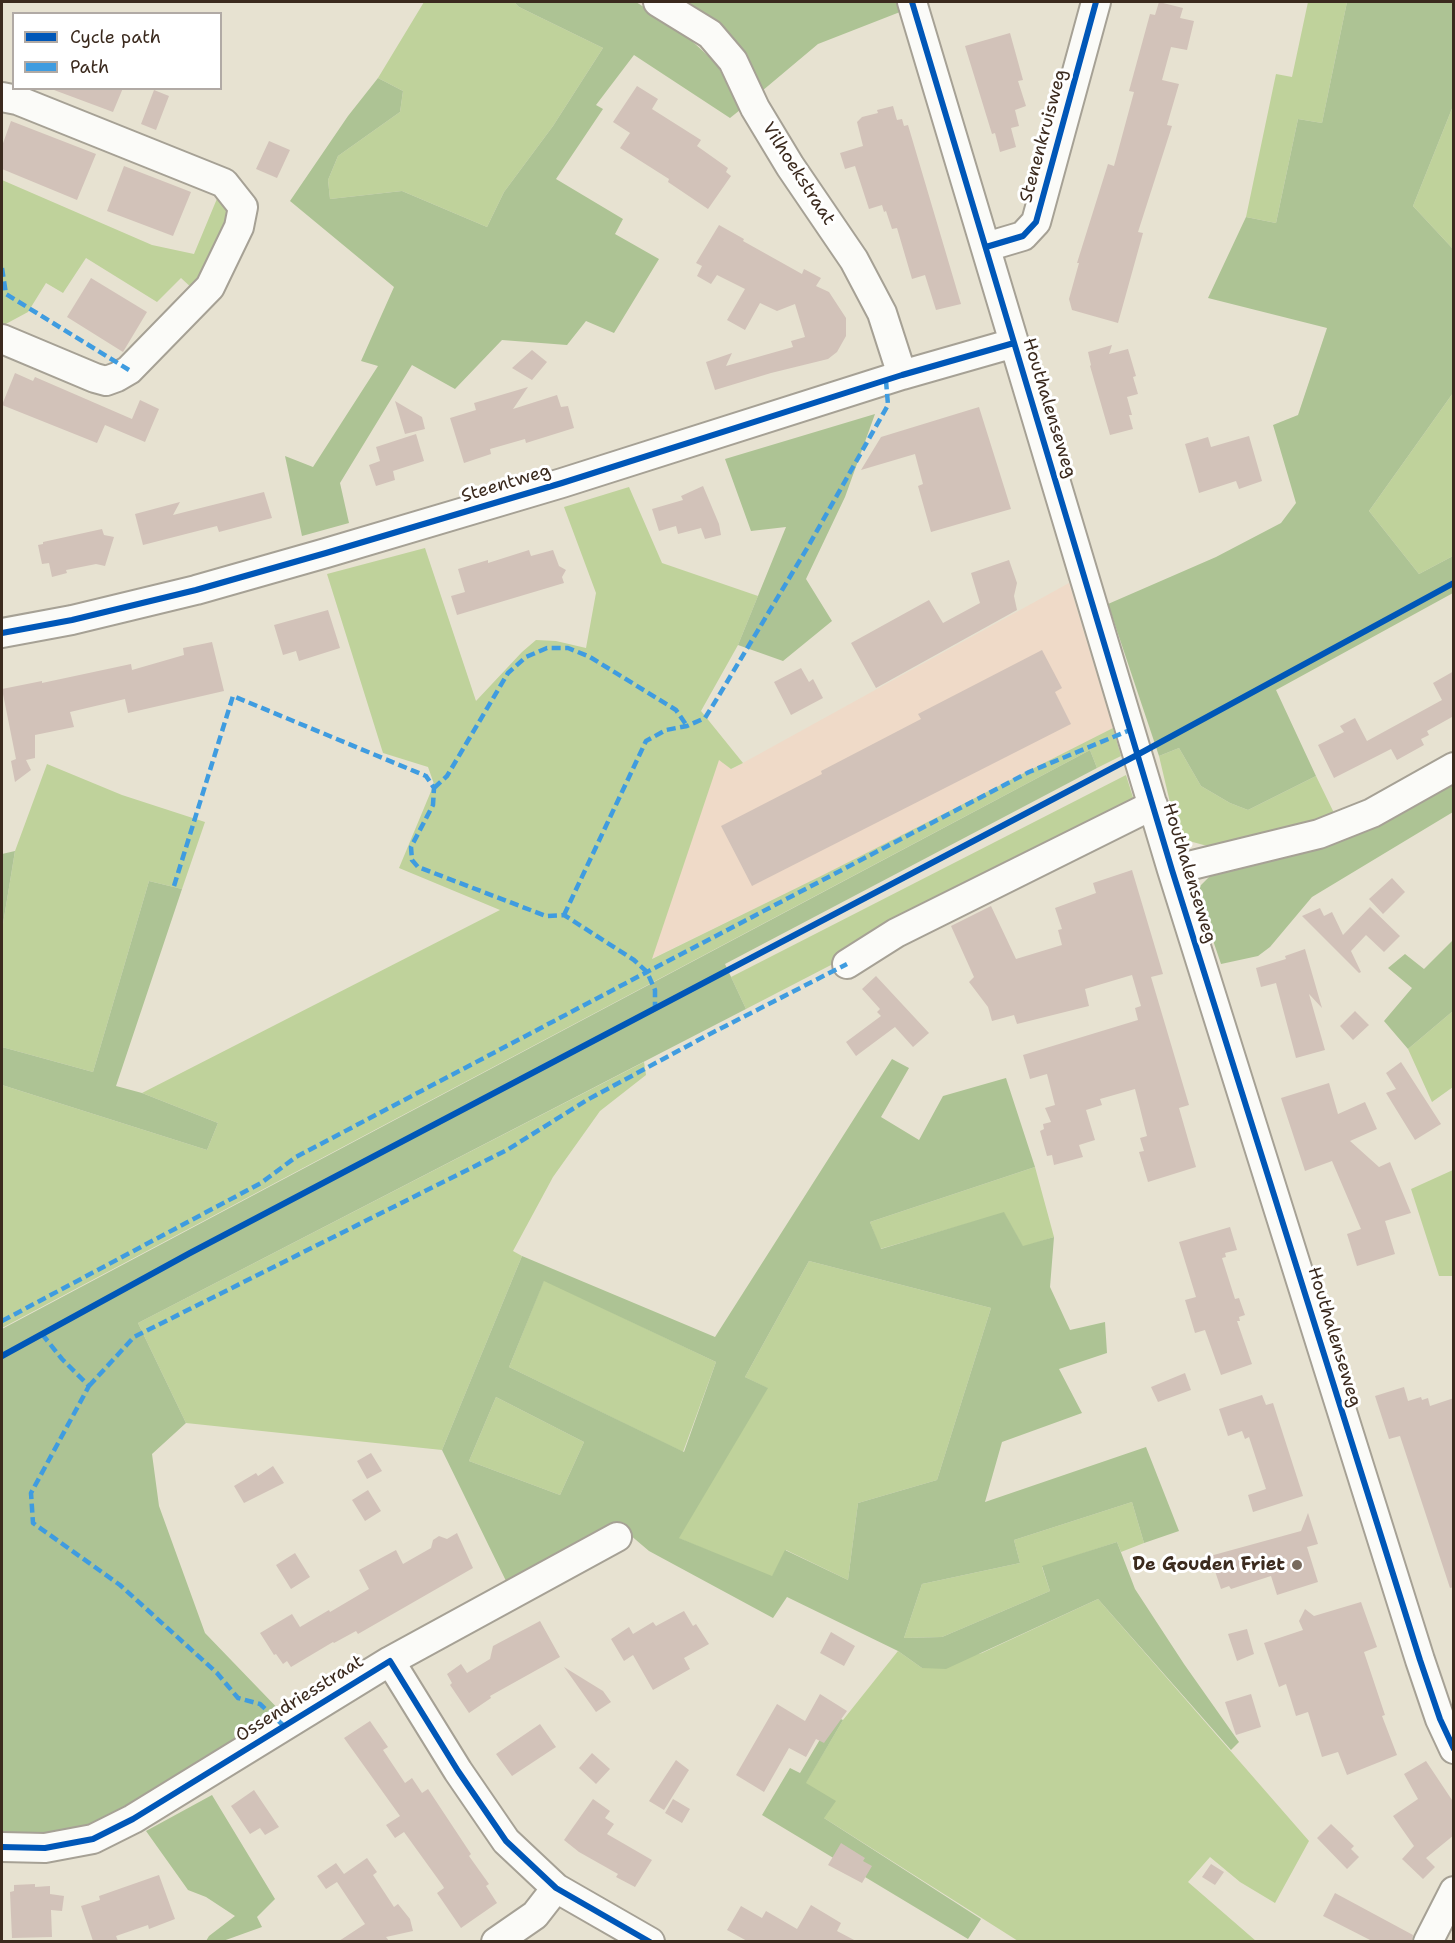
<!DOCTYPE html>
<html>
<head>
<meta charset="utf-8">
<style>
  body { margin:0 }
  #map { position:relative; width:1455px; height:1943px; overflow:hidden; background:#e7e2d1; font-family:"Shantell Sans",sans-serif }
  canvas { display:block }
  .frame { position:absolute; inset:0; border:3px solid #3b2a1e; pointer-events:none }
  .legend { position:absolute; left:12px; top:12px; width:210px; height:78px; box-sizing:border-box; background:#fff; border:2px solid #b1aaa5; margin:0; padding:8px 10px; list-style:none; font-size:18px; color:#3b2a1e }
  .legend li { display:flex; align-items:center; gap:12px; height:30px }
  .legend b { width:30px; border:2px solid #b1aaa5 }
</style>
</head>
<body>
<div id="map">
<canvas width="1455" height="1943"></canvas>
<div class="frame"></div>
<ul class="legend">
<li><b style="height:8px;background:#0057b8"></b>Cycle path</li>
<li><b style="height:8px;background:#3f9ce0"></b>Path</li>
</ul>
</div>
<script>
const ctx = document.querySelector('canvas').getContext('2d');
ctx.lineJoin = 'round';
function fillPath(path, color) {
  ctx.fillStyle = color;
  ctx.fill(path, 'evenodd');
}
function shape(rows) {
  const path = new Path2D();
  for (const r of rows) {
    path.moveTo(r[0], r[1]);
    for (let i = 2; i < r.length; i += 2) path.lineTo(r[i], r[i + 1]);
  }
  return path;
}
function strokePath(path, color, width, dash) {
  ctx.strokeStyle = color;
  ctx.lineWidth = width;
  ctx.lineCap = dash ? 'butt' : 'round';
  ctx.setLineDash(dash || []);
  ctx.stroke(path);
}
function write(font, color, halo, rows, align = 'center') {
  ctx.font = font + ' "Shantell Sans",sans-serif';
  ctx.lineWidth = 6;
  ctx.setLineDash([]);
  ctx.textBaseline = 'middle';
  ctx.strokeStyle = halo;
  ctx.fillStyle = color;
  for (const [text, x, y, turn = 0] of rows) {
    ctx.save();
    ctx.translate(x, y);
    ctx.rotate((+turn || 0) * Math.PI / 180);
    ctx.textAlign = isNaN(turn) ? turn : align;
    if (halo) ctx.strokeText(text, 0, 0);
    ctx.fillText(text, 0, 0);
    ctx.restore();
  }
}
const built = shape([
  [1069,583,1113,728,823,875,651,959,719,759,732,769]
]);
const green = shape([
  [424,2,514,2,519,7,603,48,553,126,504,192,487,227,402,191,330,199,328,180,338,156,400,112,403,91,378,78],
  [1308,2,1347,2,1322,123,1298,119,1276,223,1246,217,1276,74,1292,77],
  [1453,106,1453,249,1413,206],
  [2,180,152,245,194,254,221,189,235,206,194,290,181,278,157,302,86,258,63,293,46,283,28,312,2,326],
  [1453,393,1453,556,1419,574,1369,511],
  [629,487,662,563,758,596,738,645,701,711,743,763,731,769,719,760,652,959,823,875,1113,728,1121,756,1097,768,1090,750,2,1328,2,1085,207,1150,218,1123,142,1093,500,910,399,868,434,784,428,767,383,753,327,574,425,548,476,701,522,652,536,640,556,641,586,648,596,593,564,507],
  [1179,748,1201,786,1230,803,1248,810,1316,776,1335,815,1211,847,1189,841,1177,832,1159,756],
  [47,764,122,795,205,822,182,889,149,881,93,1072,2,1047,2,930,15,851],
  [1126,775,1136,807,746,1009,731,977],
  [1453,1011,1453,1087,1432,1102,1408,1049],
  [644,1062,646,1075,600,1111,553,1177,513,1251,522,1256,442,1450,186,1423,138,1323],
  [1035,1167,1054,1237,1023,1247,1004,1213,880,1249,870,1222],
  [1453,1170,1453,1276,1439,1276,1411,1189],
  [809,1261,991,1308,937,1480,858,1503,848,1580,786,1550,772,1577,678,1538,767,1388,745,1377],
  [544,1280,716,1362,683,1452,509,1367],
  [496,1397,584,1442,560,1495,469,1461],
  [1132,1502,1144,1543,1121,1552,1117,1542,1042,1567,1050,1591,942,1637,904,1638,922,1584,1020,1563,1014,1540],
  [1098,1599,1309,1841,1275,1903,1240,1882,1210,1857,1188,1882,1256,1941,1018,1941,824,1818,805,1784,843,1720,898,1651,922,1668,982,1653]
]);
const forest = shape([
  [514,2,636,2,681,31,717,64,740,110,730,118,634,55,596,105,603,109,556,179,623,219,615,234,659,259,614,333,586,321,567,345,502,340,455,389,412,365,340,483,349,523,302,536,285,456,313,467,378,366,361,361,394,287,290,201,348,116,378,78,403,91,400,112,338,156,328,180,330,199,402,191,487,227,504,192,553,126,603,48,519,7],
  [677,2,897,2,900,12,818,44,762,91],
  [1347,2,1453,2,1453,106,1413,206,1453,249,1453,393,1369,511,1419,574,1453,556,1453,593,1276,690,1316,776,1248,810,1230,803,1201,786,1179,748,1159,756,1108,604,1216,557,1281,523,1296,503,1273,425,1298,415,1327,328,1208,298,1246,217,1276,223,1298,119,1322,123],
  [875,414,845,497,806,579,832,621,783,661,738,645,786,527,751,531,725,459],
  [1090,750,1097,768,725,964,746,1009,138,1323,186,1423,152,1454,159,1506,205,1633,286,1717,123,1811,70,1832,2,1837,2,1329],
  [1453,780,1453,812,1312,897,1270,947,1258,956,1221,964,1200,902,1199,887,1211,875,1296,853,1362,833],
  [15,851,2,930,2,854],
  [149,881,182,889,116,1086,142,1093,218,1123,207,1150,2,1085,2,1047,93,1072],
  [1453,940,1453,1011,1408,1049,1384,1021,1412,988,1388,968,1405,954,1424,969],
  [892,1059,909,1068,881,1117,919,1140,943,1096,1006,1078,1035,1167,870,1222,881,1249,1004,1212,1023,1246,1054,1237,1050,1287,1070,1330,1105,1322,1107,1353,1059,1369,1082,1413,1002,1442,985,1502,1146,1447,1179,1531,1144,1543,1132,1502,1014,1540,1020,1563,922,1584,904,1638,942,1637,1050,1591,1042,1566,1117,1542,1135,1589,1184,1664,1239,1742,1231,1750,1098,1599,946,1669,922,1668,898,1651,787,1597,773,1618,649,1551,616,1523,507,1583,442,1450,522,1256,715,1337],
  [809,1261,991,1308,937,1480,858,1503,848,1580,785,1550,772,1576,679,1538,768,1388,745,1377],
  [544,1281,716,1362,684,1452,509,1367],
  [496,1397,584,1442,560,1495,469,1461],
  [834,1716,843,1720,806,1783,836,1801,824,1818,981,1919,968,1939,762,1815,790,1768,800,1773],
  [212,1795,275,1899,257,1917,262,1927,223,1941,206,1941,209,1936,235,1916,206,1897,188,1890,146,1831]
]);
const building = shape([
  [1159,2,1183,8,1180,18,1194,21,1187,50,1171,47,1162,80,1179,84,1167,125,1172,126,1138,232,1143,233,1118,323,1072,310,1069,299,1079,263,1077,263,1108,164,1114,166,1134,92,1129,91,1150,14,1155,15],
  [1010,33,1023,80,1018,81,1026,106,1015,110,1019,126,1011,128,1016,147,1000,152,995,133,992,134,965,46],
  [637,86,658,99,652,109,701,140,697,146,728,168,726,172,731,176,708,209,668,182,669,179,620,148,630,133,613,122],
  [55,88,123,88,113,112,54,90],
  [154,90,169,96,156,130,141,124],
  [893,106,897,120,902,119,904,126,908,125,961,304,936,310,925,275,912,279,897,228,892,229,886,211,884,212,882,205,869,209,855,166,845,169,840,153,863,146,857,122,862,117,878,113,877,110],
  [11,121,96,154,77,200,2,169,2,146],
  [269,141,290,150,277,178,256,169],
  [124,166,191,192,173,236,107,211],
  [719,225,744,239,743,241,802,274,804,269,821,278,816,286,829,292,846,318,846,336,837,352,828,359,771,373,715,390,706,362,732,353,726,366,793,347,791,341,805,337,795,304,777,311,760,303,745,330,727,320,745,289,717,275,711,284,697,276,702,266,696,263],
  [91,278,147,312,123,352,67,317],
  [1112,345,1109,354,1128,349,1136,376,1133,377,1138,394,1127,397,1132,415,1129,415,1133,429,1110,435,1090,366,1091,365,1088,352],
  [532,350,547,362,532,380,512,368],
  [15,373,33,381,35,377,132,419,140,400,159,409,145,442,105,425,97,443,2,405],
  [528,387,513,409,557,395,561,407,568,406,574,428,526,443,525,439,490,449,491,454,464,463,450,418,476,410,474,403],
  [395,401,422,417,425,429,405,434],
  [979,407,1011,509,931,532,918,486,923,484,915,454,861,470,881,437],
  [416,434,424,461,393,471,395,480,376,486,369,465,380,461,376,447],
  [1249,436,1262,481,1239,489,1236,481,1199,493,1185,444,1208,437,1211,447],
  [703,486,719,524,721,535,705,539,701,528,678,534,676,526,659,531,652,509,683,500,681,496],
  [264,492,272,518,219,532,217,526,143,545,135,514,180,502,173,515],
  [102,529,104,535,114,537,105,566,96,564,66,570,67,573,52,577,49,563,42,564,38,545,43,544,43,542],
  [529,550,531,556,553,550,559,566,566,570,562,577,564,583,457,615,451,596,465,592,458,569,488,560,488,563],
  [1009,560,1017,583,1014,596,1017,610,876,688,851,643,929,600,943,623,980,603,971,573],
  [328,610,340,648,299,661,296,651,283,655,274,625],
  [212,642,224,691,128,713,125,699,70,712,74,727,35,735,35,758,26,760,31,770,15,782,11,761,16,759,2,689,42,681,42,683,131,664,132,670,184,655,183,648],
  [1042,650,1062,688,1055,692,1071,724,752,886,721,826,822,774,821,771,921,719,918,714],
  [801,668,809,682,813,679,823,698,791,715,774,682],
  [1454,671,1454,720,1452,717,1427,731,1429,735,1421,739,1424,745,1397,760,1391,749,1334,778,1318,745,1344,732,1340,726,1355,718,1367,741,1442,700,1433,683],
  [1132,870,1163,974,1151,977,1189,1105,1179,1108,1196,1167,1148,1182,1139,1152,1144,1151,1140,1138,1147,1136,1135,1089,1100,1099,1102,1105,1086,1110,1095,1140,1079,1145,1083,1157,1054,1165,1052,1155,1047,1156,1040,1131,1044,1129,1043,1124,1051,1122,1045,1108,1055,1105,1047,1074,1030,1079,1023,1055,1138,1020,1135,1008,1141,1006,1132,975,1085,989,1089,1006,1017,1024,1014,1015,992,1021,988,1007,969,982,974,977,951,926,991,906,1016,959,1062,945,1058,930,1062,929,1055,908,1096,893,1093,883],
  [1392,878,1405,892,1383,914,1369,899],
  [1370,907,1400,936,1384,952,1366,935,1351,951,1361,972,1359,973,1302,916,1320,908,1324,916,1332,912,1343,935],
  [1305,949,1322,1008,1309,994,1325,1050,1296,1058,1276,983,1261,987,1256,968,1286,959,1285,956],
  [876,976,929,1033,913,1047,895,1027,856,1056,846,1042,881,1016,877,1012,880,1009,862,989],
  [1355,1011,1369,1025,1353,1040,1340,1026],
  [1401,1062,1441,1124,1415,1140,1386,1093,1396,1089,1386,1073],
  [1329,1083,1338,1114,1365,1102,1377,1129,1350,1141,1379,1167,1390,1162,1411,1213,1385,1221,1395,1254,1357,1266,1347,1234,1361,1229,1332,1161,1305,1171,1281,1098],
  [1230,1227,1237,1250,1225,1253,1226,1257,1222,1258,1235,1299,1239,1298,1245,1315,1239,1317,1240,1321,1237,1321,1252,1364,1221,1375,1205,1330,1195,1333,1185,1300,1196,1297,1179,1242],
  [1185,1373,1191,1390,1158,1402,1151,1387],
  [1404,1387,1408,1401,1421,1397,1422,1400,1428,1398,1430,1406,1454,1398,1454,1587,1450,1588,1400,1436,1389,1439,1375,1396],
  [1262,1395,1266,1405,1273,1403,1303,1496,1253,1512,1248,1495,1266,1489,1249,1437,1245,1439,1242,1431,1228,1436,1219,1409],
  [371,1453,382,1471,367,1479,357,1461],
  [273,1466,284,1483,244,1503,234,1486,256,1473,258,1476],
  [368,1490,381,1511,365,1521,352,1500],
  [1308,1513,1318,1544,1307,1547,1318,1582,1277,1595,1271,1576,1231,1589,1229,1586,1221,1589,1210,1556,1301,1531],
  [457,1533,473,1568,358,1634,356,1631,334,1643,333,1642,291,1667,287,1661,283,1664,276,1654,274,1655,260,1633,292,1614,300,1627,329,1610,330,1612,369,1589,359,1570,396,1550,403,1564,431,1548,433,1540,439,1536,447,1539],
  [295,1553,310,1577,291,1589,276,1565],
  [1361,1602,1377,1647,1364,1652,1385,1715,1382,1716,1397,1755,1347,1775,1338,1752,1322,1757,1308,1712,1296,1716,1286,1684,1279,1687,1264,1643,1303,1630,1299,1621,1305,1609,1314,1616],
  [684,1611,693,1626,696,1624,709,1644,684,1658,690,1669,653,1690,633,1655,624,1661,611,1639,629,1627,633,1634,653,1622,656,1626],
  [540,1621,560,1657,490,1696,491,1698,469,1713,450,1685,452,1683,447,1674,461,1664,467,1673,490,1659,493,1646],
  [1247,1629,1254,1654,1237,1661,1228,1634],
  [831,1632,855,1646,844,1666,820,1653],
  [564,1667,603,1691,611,1702,596,1712],
  [820,1694,847,1711,824,1743,816,1739,806,1757,789,1748,764,1792,736,1775,777,1704,805,1721],
  [1251,1694,1261,1727,1236,1735,1225,1702],
  [370,1721,388,1747,383,1750,405,1783,412,1778,422,1793,428,1789,471,1854,469,1856,489,1884,486,1886,497,1903,461,1928,437,1893,444,1888,443,1886,404,1832,395,1838,386,1825,400,1816,344,1738],
  [540,1724,556,1747,512,1776,496,1754],
  [592,1753,610,1769,596,1784,579,1768],
  [676,1760,689,1770,664,1810,649,1801],
  [1426,1761,1454,1803,1454,1835,1426,1858,1435,1867,1423,1879,1402,1859,1414,1846,1393,1816,1418,1799,1404,1774],
  [254,1790,279,1827,265,1835,260,1828,250,1834,231,1806],
  [593,1799,610,1811,605,1818,614,1824,607,1834,652,1860,635,1887,616,1877,618,1874,579,1852,564,1840],
  [673,1799,690,1809,682,1823,665,1813],
  [1331,1824,1354,1846,1351,1849,1359,1857,1347,1869,1317,1838],
  [841,1843,865,1858,863,1861,872,1866,862,1883,828,1865],
  [367,1858,377,1872,373,1875,394,1907,398,1904,410,1919,413,1931,386,1937,389,1941,339,1941,365,1924,337,1882,326,1889,317,1876,336,1863,344,1874],
  [1211,1864,1224,1872,1215,1885,1202,1877],
  [159,1875,175,1919,149,1929,148,1925,116,1936,118,1941,93,1941,81,1906,100,1900,99,1896],
  [35,1884,35,1887,50,1886,50,1894,64,1896,62,1911,51,1910,52,1937,12,1938,10,1892,14,1891,14,1885],
  [1335,1893,1413,1935,1412,1941,1372,1941,1323,1916],
  [811,1905,841,1923,837,1931,856,1941,747,1941,727,1930,741,1906,762,1918,766,1911,797,1929]
]);
const minor = shape([
  [658,2,710,34,733,61,755,108,790,166,854,260,882,313,902,375],
  [912,2,1172,870,1420,1660,1440,1719,1454,1749],
  [2,97,17,100,224,183,243,207,239,227,210,287,129,370,117,377,106,381,95,378,2,339],
  [986,247,1023,236,1036,222,1096,2],
  [2,633,72,620,196,590,326,553,562,483,902,375,1014,343],
  [1172,870,1319,834,1372,813,1454,767],
  [847,964,896,933,1153,805],
  [390,1661,458,1771,506,1841,556,1888,650,1942],
  [2,1847,45,1848,93,1839,133,1819,390,1661,617,1537],
  [496,1942,535,1915,556,1888],
  [1428,1942,1454,1891]
]);
const quiet = shape([
  [2,268,6,294,129,370],
  [434,788,447,776,508,673,526,657,547,648,568,648,590,657,676,710,687,726],
  [174,886,233,696,426,776,434,788,433,805,411,847,412,860,418,867,546,916,564,915,634,960,647,972,655,990,655,1009],
  [564,915,646,741,666,730,687,726,705,718,718,697,809,545,888,405,886,381],
  [2,1321,261,1183,296,1157,647,972,1029,772,1130,730],
  [42,1334,62,1359,89,1386,31,1493,33,1523,120,1585,217,1673,238,1698,260,1704,284,1726],
  [89,1386,134,1337,507,1150,587,1100,704,1037,847,964]
]);
const cycleway = shape([
  [912,2,1172,870,1420,1660,1440,1719,1454,1749],
  [986,247,1023,236,1036,222,1096,2],
  [2,633,72,620,196,590,326,553,562,483,902,375,1014,343],
  [2,1356,190,1253,1137,755,1454,583],
  [2,1847,45,1848,93,1839,133,1819,390,1661,458,1771,506,1841,556,1888,650,1942]
]);
const markers = [
  [1297,1565,6,"#776a5d"]
];
const streetNames = [
  ["Stenenkruisweg",1044,136,-75],
  ["Vilhoekstraat",798,174,57],
  ["Houthalenseweg",1049,408,73],
  ["Steentweg",506,484,-17],
  ["Houthalenseweg",1189,873,73],
  ["Houthalenseweg",1334,1337,73],
  ["Ossendriesstraat",300,1699,-32]
];
const poiNames = [
  ["De Gouden Friet",1285,1565]
];
fillPath(built, '#efdac8');
fillPath(green, '#bfd29b');
fillPath(forest, '#adc394');
fillPath(building, '#d2c2b9');
strokePath(minor, '#a6a195', 32);
strokePath(minor, '#fbfbf8', 28);
strokePath(quiet, '#3f9ce0', 4.5, [9, 4.5]);
strokePath(cycleway, '#0057b8', 6);
for (const [x, y, r, color] of markers) {
  const dot = new Path2D();
  dot.arc(x, y, r, 0, 2 * Math.PI);
  ctx.fillStyle = color;
  ctx.fill(dot);
  strokePath(dot, '#fff', 2);
}
write('18px', '#3b2a1e', '#fff', streetNames);
write('bold 18px', '#3b2a1e', '#fff', poiNames, 'right');
</script>
</body>
</html>
